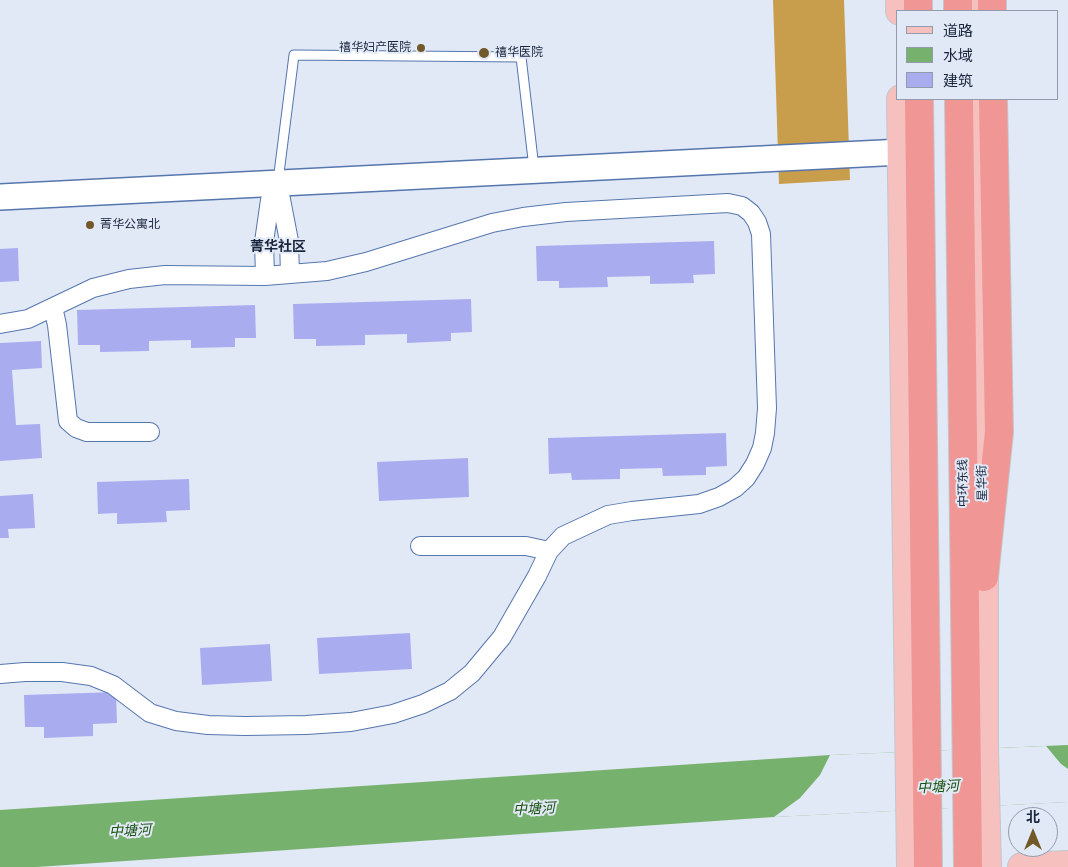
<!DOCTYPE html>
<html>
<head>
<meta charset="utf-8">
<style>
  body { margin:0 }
  #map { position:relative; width:1068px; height:867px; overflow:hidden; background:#e2e9f6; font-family:"Nunito Sans","Noto Sans SC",sans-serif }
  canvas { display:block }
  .legend { position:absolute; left:896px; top:10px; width:162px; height:90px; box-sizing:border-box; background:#e2e9f6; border:1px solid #919bac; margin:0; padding:6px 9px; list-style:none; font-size:15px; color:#18253c }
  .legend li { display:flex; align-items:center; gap:10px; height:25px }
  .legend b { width:25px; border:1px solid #919bac }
  .north { position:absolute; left:1008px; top:807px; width:50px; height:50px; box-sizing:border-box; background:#e2e9f6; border:1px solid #919bac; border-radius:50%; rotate:0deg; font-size:14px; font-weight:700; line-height:20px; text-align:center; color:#18253c }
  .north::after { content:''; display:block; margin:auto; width:18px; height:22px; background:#72592a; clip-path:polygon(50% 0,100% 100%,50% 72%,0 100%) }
</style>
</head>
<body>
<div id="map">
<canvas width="1068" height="867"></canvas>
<ul class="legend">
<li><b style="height:6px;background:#f6c0bf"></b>道路</li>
<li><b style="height:14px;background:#77b16e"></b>水域</li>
<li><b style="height:14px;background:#a9adf0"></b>建筑</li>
</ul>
<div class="north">北</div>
</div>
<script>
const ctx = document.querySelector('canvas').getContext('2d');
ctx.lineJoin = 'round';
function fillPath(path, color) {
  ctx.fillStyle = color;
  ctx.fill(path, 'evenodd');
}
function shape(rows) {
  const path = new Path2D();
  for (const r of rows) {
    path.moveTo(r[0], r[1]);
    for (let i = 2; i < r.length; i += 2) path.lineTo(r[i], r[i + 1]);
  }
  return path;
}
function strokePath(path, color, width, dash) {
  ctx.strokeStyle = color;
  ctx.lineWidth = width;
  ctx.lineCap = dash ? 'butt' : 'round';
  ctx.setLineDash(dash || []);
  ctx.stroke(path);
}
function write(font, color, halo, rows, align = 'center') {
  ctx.font = font + ' "Nunito Sans","Noto Sans SC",sans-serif';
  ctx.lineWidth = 4;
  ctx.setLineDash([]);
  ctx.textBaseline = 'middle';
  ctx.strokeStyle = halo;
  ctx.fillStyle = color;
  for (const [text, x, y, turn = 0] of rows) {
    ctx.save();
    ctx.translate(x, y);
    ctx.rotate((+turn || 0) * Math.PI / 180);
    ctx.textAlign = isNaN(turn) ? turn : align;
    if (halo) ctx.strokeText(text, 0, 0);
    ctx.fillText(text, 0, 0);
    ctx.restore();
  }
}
const forest = shape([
  [773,0,844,0,850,180,779,184]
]);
const water = shape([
  [1068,745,1068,802,774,817,37,867,0,867,0,810,830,755]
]);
const pier = shape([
  [1046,746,1061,764,1068,769,1068,802,774,817,800,798,820,775,830,755]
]);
const building = shape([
  [714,241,715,274,693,275,694,283,650,284,650,276,607,277,608,287,559,288,559,281,537,281,536,246],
  [18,248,19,281,0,282,0,249],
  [471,299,472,332,451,333,451,341,407,343,407,334,365,335,365,345,316,346,316,339,294,339,293,304],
  [255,305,256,338,235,338,235,347,191,348,191,340,149,341,149,351,100,352,100,345,78,345,77,310],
  [41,341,42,368,12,370,16,425,40,424,42,458,0,461,0,343],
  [726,433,727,466,706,467,706,475,663,476,662,468,620,469,620,479,572,480,571,473,549,474,548,438],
  [468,458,469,497,379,501,377,462],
  [189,479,190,510,166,511,167,522,117,524,117,513,98,514,97,482],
  [33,494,35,528,8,529,9,538,0,538,0,496],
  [410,633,412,669,319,674,317,638],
  [270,644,272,681,202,685,200,648],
  [116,692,117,723,93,724,93,736,44,738,44,727,25,727,24,695]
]);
const lane = shape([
  [278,181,294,55,521,57,534,168]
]);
const street = shape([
  [278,184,289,241,290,274],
  [265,276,264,242,270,200,278,184],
  [53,307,57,325,68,421,76,428,87,432,150,432],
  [0,324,28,319,93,288,129,279,165,275,265,276,327,271,366,262,492,223,523,217,566,212,728,203,742,206,751,213,757,222,761,234,767,408,765,433,762,448,755,464,746,478,735,488,719,497,699,504,632,511,608,515,563,536,549,551,537,576,502,637,472,673,450,691,423,704,393,714,351,722,306,725,245,726,208,725,176,721,150,713,113,685,91,676,62,672,25,672,0,674],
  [420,546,526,546,549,551]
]);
const secondary = shape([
  [0,197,902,152]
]);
const primary = shape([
  [900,0,900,11],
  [977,0,977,11],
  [901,99,911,867],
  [978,99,983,495],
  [984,553,984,749,987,867],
  [1022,867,1068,865]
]);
const highway = shape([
  [918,0,918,11],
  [958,0,958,11],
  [992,0,992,11],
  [919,99,928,867],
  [959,99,968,867],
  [984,577,999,432,993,99]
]);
const markers = [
  [421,48,5,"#72592a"],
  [484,53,6,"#72592a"],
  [90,225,5,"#72592a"]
];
const poiNames = [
  ["禧华妇产医院",411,48,"right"],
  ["禧华医院",495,53],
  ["菁华公寓北",100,225]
];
const streetNames = [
  ["中环东线",964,483,-91],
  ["星华街",983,483,-91]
];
const neighbourhoodNames = [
  ["菁华社区",278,248]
];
const waterNames = [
  ["中塘河",938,788,-3],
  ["中塘河",534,810,-3],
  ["中塘河",130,832,-3]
];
fillPath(forest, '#c89d4b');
fillPath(water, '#77b16e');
fillPath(pier, '#e2e9f6');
fillPath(building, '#a9adf0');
strokePath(lane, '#5676ae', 11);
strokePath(street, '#5676ae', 20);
strokePath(secondary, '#5676ae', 28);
strokePath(primary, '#c3c6cc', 30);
strokePath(highway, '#c3c6cc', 30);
strokePath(lane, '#fff', 9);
strokePath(street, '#fff', 18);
strokePath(secondary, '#fff', 25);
strokePath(primary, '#f6c0bf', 28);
strokePath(highway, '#f09694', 28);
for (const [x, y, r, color] of markers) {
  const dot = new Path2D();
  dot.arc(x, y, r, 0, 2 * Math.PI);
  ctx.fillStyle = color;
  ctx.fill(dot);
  strokePath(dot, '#e2e9f6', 2);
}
write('12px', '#18253c', '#e2e9f6', poiNames, 'left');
write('12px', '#18253c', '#e2e9f6', streetNames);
write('bold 14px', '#18253c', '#e2e9f6', neighbourhoodNames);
write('italic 14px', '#19520f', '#e2e9f6', waterNames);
</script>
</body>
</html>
